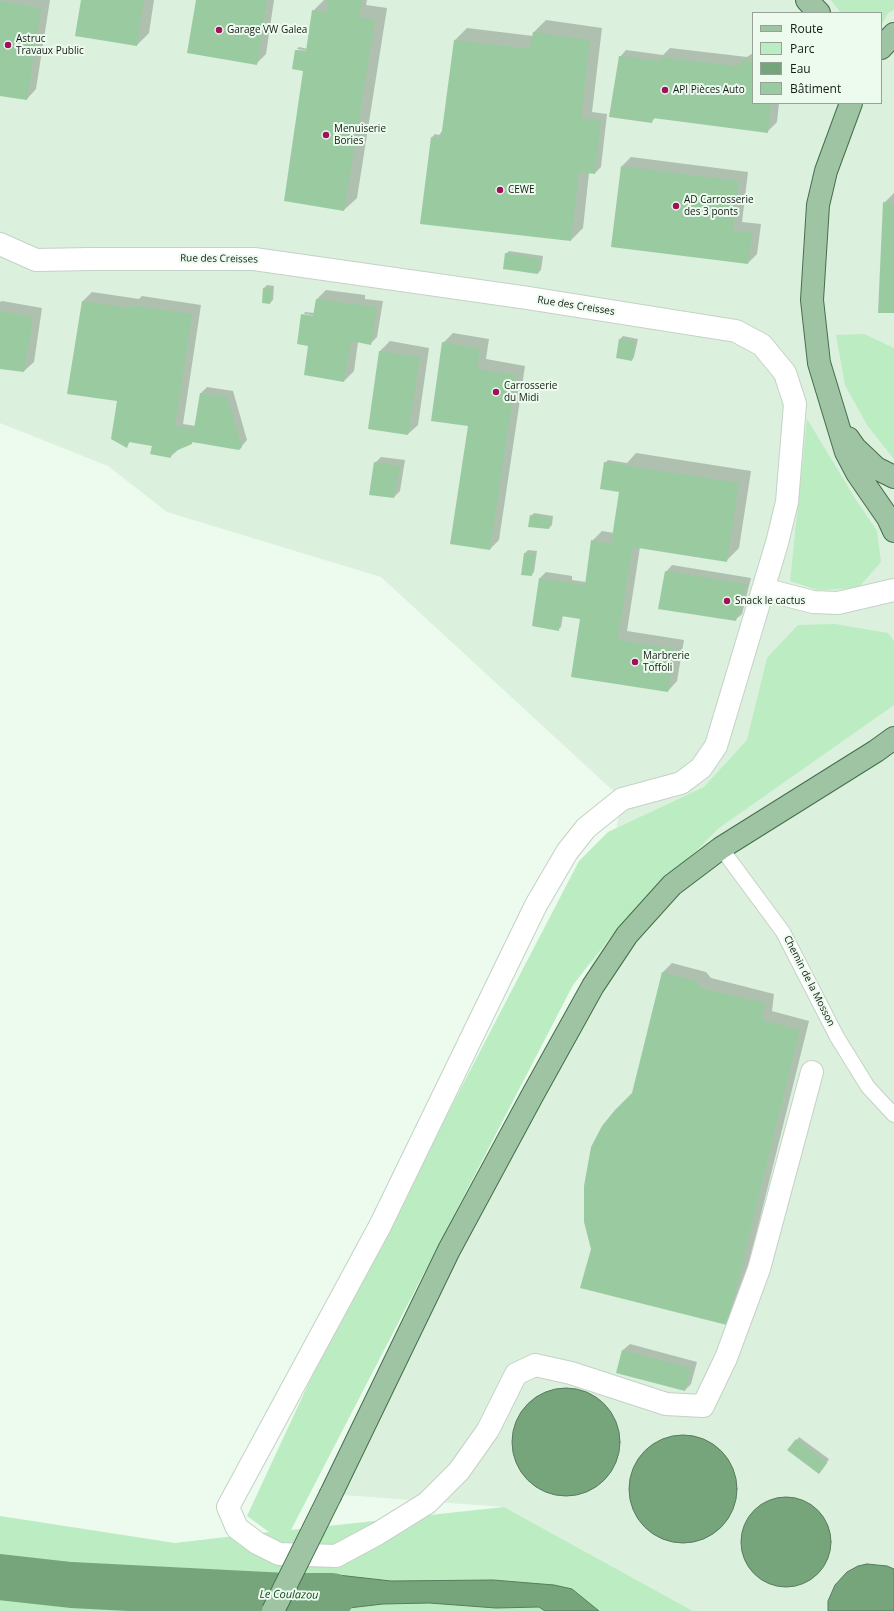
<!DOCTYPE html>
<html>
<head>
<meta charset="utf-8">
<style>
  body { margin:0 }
  #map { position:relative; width:894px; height:1611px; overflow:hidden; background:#ecfbee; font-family:"Open Sans",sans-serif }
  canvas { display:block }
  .legend { position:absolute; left:752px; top:12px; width:130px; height:92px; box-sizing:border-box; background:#ecfbee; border:1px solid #96a198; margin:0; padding:5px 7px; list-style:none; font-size:12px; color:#161b17 }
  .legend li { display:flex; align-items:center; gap:8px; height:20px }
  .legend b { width:20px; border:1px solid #96a198 }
</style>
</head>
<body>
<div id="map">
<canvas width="894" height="1611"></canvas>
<ul class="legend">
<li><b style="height:5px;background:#9ec4a4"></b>Route</li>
<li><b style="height:11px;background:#bcecc2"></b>Parc</li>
<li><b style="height:11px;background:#76a57c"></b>Eau</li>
<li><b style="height:11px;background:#9acba0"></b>Bâtiment</li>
</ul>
</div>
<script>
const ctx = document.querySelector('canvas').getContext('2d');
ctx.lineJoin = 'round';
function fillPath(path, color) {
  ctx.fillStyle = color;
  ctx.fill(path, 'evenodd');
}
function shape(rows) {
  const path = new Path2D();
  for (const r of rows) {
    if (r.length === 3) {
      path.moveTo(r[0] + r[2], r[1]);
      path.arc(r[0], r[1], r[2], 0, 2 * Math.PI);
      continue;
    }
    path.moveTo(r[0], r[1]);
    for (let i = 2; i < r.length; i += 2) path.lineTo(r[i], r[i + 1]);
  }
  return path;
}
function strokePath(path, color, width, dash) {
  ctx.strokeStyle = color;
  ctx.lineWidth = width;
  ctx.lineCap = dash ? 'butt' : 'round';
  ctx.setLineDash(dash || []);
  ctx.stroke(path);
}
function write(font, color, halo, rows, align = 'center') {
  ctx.font = font + ' "Open Sans",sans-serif';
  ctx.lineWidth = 4;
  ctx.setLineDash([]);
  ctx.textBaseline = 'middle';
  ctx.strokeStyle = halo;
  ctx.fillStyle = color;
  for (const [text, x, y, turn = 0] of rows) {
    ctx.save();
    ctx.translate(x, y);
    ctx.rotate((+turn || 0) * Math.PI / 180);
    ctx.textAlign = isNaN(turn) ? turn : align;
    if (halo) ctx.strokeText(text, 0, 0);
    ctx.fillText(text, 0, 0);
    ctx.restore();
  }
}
const built = shape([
  [0,0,894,0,894,1611,693,1611,504,1507,331,1494,583,1004,622,799,381,577,167,512,108,466,0,423],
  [753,13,881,13,881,103,753,103]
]);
const green = shape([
  [831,0,894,0,894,10,888,13,881,26,881,13,841,13],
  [864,334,894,348,894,459,867,425,845,385,836,335],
  [807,419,856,500,877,531,881,562,858,588,818,590,790,581],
  [835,624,888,633,894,641,894,705,719,828,612,935,573,985,291,1530,504,1507,693,1611,0,1611,0,1516,175,1543,269,1532,247,1516,319,1361,579,861,608,832,704,787,747,740,767,658,798,625]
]);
const water = shape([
  [566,1442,54],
  [683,1489,54],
  [786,1542,45],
  [867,1564,887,1566,894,1569,894,1611,828,1611,828,1601,835,1585,847,1572,858,1566,867,1564],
  [338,1575,391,1581,493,1580,554,1585,572,1589,599,1611,545,1611,539,1607,496,1608,429,1603,383,1604,323,1611,277,1611,298,1577,338,1575]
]);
const shadow = shape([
  [0,0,50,0,36,89,27,99,0,95],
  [82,0,154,0,149,33,137,45],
  [197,0,274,0,266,54,256,64],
  [324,0,367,0,366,5,387,8,357,198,344,210,305,68,296,50,311,51,297,49,299,47,308,49,313,11],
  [546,20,602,28,592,112,607,114,601,167,595,173,589,173,583,228,571,240,432,137,435,134,439,135,443,130,455,40,467,28,533,36,533,33],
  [670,48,747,57,753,53,753,103,779,103,777,122,767,132,656,117,651,122,620,57,626,50,663,55],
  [631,157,748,172,742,222,761,224,757,254,748,263,622,166],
  [894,193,894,312,884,203],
  [509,251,543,256,541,270,538,273,506,254],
  [267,285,274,286,273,300,270,303,264,288],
  [326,290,365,295,365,299,383,301,377,337,370,344,358,342,354,371,344,381,310,343,302,315,318,316,304,314,305,312,314,313,317,299],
  [92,292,139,299,142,296,201,305,183,424,196,426,201,393,207,387,233,391,247,440,241,447,193,442,179,449,170,457,153,445,131,441,126,446,118,400,83,301],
  [2,301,42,308,34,362,24,371,0,368,0,302],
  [453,333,489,339,486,359,525,366,499,540,490,549,469,426,443,343],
  [623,336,638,339,634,357,632,360,620,339],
  [390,341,429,348,418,425,408,434,369,428,380,351],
  [636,453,751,471,739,548,726,561,640,547,627,631,684,640,677,681,668,691,581,616,563,615,561,627,558,629,540,578,546,572,572,576,572,580,586,582,592,541,602,531,614,533,620,491,605,463,608,460,627,463],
  [381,457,405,460,400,491,394,497,375,463],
  [534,513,553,516,552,525,549,528,531,516],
  [528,550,537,551,534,572,531,575,522,574,525,553],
  [672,565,751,578,742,614,735,620,666,572],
  [672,963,706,972,711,978,774,994,772,1011,809,1021,736,1315,726,1324,663,972],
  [630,1344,697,1362,691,1384,685,1390,617,1372,623,1350],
  [799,1437,829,1459,822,1470,797,1440]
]);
const river = shape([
  [0,1577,71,1585,286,1596,332,1596]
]);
const building = shape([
  [81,0,144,0,137,46,75,36],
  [196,0,267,0,257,65,187,53],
  [328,0,362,0,359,17,375,20,344,211,284,201,303,71,292,69,295,50,306,51,312,10,326,13],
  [0,1,41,8,27,100,0,96],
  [533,32,590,40,581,118,601,120,595,174,579,172,571,241,420,224,431,137,441,138,454,40,530,49],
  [619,56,659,61,659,57,737,66,747,58,753,65,753,103,771,103,768,133,653,118,652,123,609,117],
  [621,166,739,181,733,231,752,233,748,264,611,247],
  [883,202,894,203,894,313,878,313],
  [505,253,540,259,538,274,503,269],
  [263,288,272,289,270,304,262,303],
  [316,299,377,307,371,345,351,341,344,382,304,375,308,346,297,344,301,314,313,316],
  [82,301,131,308,132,305,192,314,175,426,194,429,200,393,227,397,242,447,239,450,192,442,192,444,171,453,171,458,150,454,152,446,129,442,127,448,111,439,117,401,67,394],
  [0,311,33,317,24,372,0,369],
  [619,339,635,341,632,361,616,358],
  [442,342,480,349,477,369,516,375,490,550,450,544,468,426,431,421],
  [379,351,420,357,408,435,368,429],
  [374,462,400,466,394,498,369,495],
  [604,462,739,483,727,562,632,547,618,640,675,649,668,692,571,677,580,619,561,616,559,631,532,626,539,578,585,585,591,540,611,544,619,492,600,489],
  [530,515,551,518,549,529,528,527],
  [524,553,535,554,532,576,521,575],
  [665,571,746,584,736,621,658,609],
  [662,972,697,981,701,988,765,1003,763,1020,800,1030,727,1325,580,1288,591,1249,584,1222,584,1186,591,1147,602,1126,615,1110,632,1093],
  [622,1350,691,1368,685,1391,616,1373],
  [796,1439,827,1463,819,1474,787,1450]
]);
const service = shape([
  [721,848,783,932,837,1037,868,1087,894,1115]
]);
const minor = shape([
  [0,244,36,260,91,259,254,259,528,298,736,331,762,345,785,373,795,404,787,502,777,543,716,746,701,768,681,783,622,799,586,828,567,852,536,905,380,1226,228,1507,237,1528,257,1543,279,1554,336,1556,377,1534,427,1503,459,1471,488,1430,516,1374,535,1365,571,1373,666,1404,703,1406,726,1358,759,1269,812,1072],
  [763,589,813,602,838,603,894,590]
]);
const primary = shape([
  [807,0,819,13],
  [881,48,894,34],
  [851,103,826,171,818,205,812,300,819,363,846,452,857,473,888,518,894,531],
  [848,438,855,448,876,468,894,477],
  [331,1494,449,1250,532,1096,593,986,627,935,672,885,721,848,876,751,894,738]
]);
const primaryBridge = shape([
  [273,1611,331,1494]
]);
const markers = [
  [219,30,4,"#a11159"],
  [8,45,4,"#a11159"],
  [665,90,4,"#a11159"],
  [326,135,4,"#a11159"],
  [500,190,4,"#a11159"],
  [676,206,4,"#a11159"],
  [496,392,4,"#a11159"],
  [727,601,4,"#a11159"],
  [635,662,4,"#a11159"]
];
const poiNames = [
  ["Garage VW Galea",227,30],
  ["Astruc",16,39],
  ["Travaux Public",16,51],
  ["API Pièces Auto",673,90],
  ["Menuiserie",334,129],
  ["Bories",334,141],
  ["CEWE",508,190],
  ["AD Carrosserie",684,200],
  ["des 3 ponts",684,212],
  ["Carrosserie",504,386],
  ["du Midi",504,398],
  ["Snack le cactus",735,601],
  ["Marbrerie",643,656],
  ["Toffoli",643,668]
];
const streetNames = [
  ["Rue des Creisses",219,259,1],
  ["Rue des Creisses",576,306,9],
  ["Chemin de la Mosson",809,981,63]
];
const waterNames = [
  ["Le Coulazou",289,1595,1]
];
fillPath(built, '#dbf0dd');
fillPath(green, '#bcecc2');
fillPath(water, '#76a57c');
strokePath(water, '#597c5e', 1);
fillPath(shadow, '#0003');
strokePath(river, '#76a57c', 46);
fillPath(building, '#9acba0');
strokePath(service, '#c4d2c6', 16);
strokePath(minor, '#c4d2c6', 24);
strokePath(primary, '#446f4b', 24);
strokePath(service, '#fff', 14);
strokePath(minor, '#fff', 22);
strokePath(primary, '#9ec4a4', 22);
strokePath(primaryBridge, '#446f4b', 24, []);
strokePath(primaryBridge, '#9ec4a4', 22);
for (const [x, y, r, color] of markers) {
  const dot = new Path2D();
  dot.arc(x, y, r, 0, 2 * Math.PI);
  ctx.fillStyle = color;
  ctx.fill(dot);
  strokePath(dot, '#ecfbee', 1.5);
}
write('10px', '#161b17', '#ecfbee', poiNames, 'left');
write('10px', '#161b17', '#ecfbee', streetNames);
write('italic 11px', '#053e16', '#ecfbee', waterNames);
</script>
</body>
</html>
